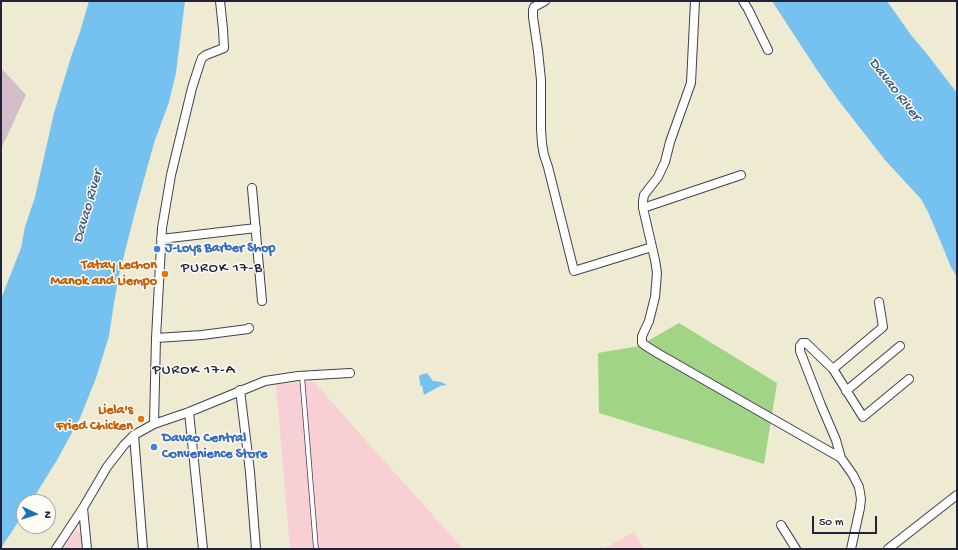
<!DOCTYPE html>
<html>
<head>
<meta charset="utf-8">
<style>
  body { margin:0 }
  #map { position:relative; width:958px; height:550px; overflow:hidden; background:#efead2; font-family:"Gochi Hand",sans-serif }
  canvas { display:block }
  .frame { position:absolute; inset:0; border:2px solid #22223b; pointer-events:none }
  .north { position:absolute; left:16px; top:494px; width:40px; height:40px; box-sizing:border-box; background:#fdfcf7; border:1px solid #a5a5ac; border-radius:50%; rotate:94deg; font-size:11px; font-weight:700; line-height:16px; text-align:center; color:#22223b }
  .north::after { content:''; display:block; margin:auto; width:14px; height:18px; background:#1f6fb2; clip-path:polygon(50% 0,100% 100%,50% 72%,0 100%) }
  .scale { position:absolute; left:812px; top:516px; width:65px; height:18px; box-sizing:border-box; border:2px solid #22223b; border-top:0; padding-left:5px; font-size:12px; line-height:14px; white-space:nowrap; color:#22223b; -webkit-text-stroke:3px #fdfcf7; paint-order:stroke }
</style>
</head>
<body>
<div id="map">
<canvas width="958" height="550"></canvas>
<div class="frame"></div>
<div class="north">N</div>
<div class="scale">50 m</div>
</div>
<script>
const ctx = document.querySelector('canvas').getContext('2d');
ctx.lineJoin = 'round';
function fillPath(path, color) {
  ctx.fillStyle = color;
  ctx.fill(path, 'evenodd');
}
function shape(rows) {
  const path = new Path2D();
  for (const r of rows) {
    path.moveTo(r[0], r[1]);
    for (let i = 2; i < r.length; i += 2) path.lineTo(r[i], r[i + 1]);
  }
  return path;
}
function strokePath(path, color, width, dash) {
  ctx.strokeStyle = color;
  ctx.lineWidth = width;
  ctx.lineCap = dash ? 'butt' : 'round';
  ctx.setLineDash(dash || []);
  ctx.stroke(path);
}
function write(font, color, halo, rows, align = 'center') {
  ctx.font = font + ' "Gochi Hand",sans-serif';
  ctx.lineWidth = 3;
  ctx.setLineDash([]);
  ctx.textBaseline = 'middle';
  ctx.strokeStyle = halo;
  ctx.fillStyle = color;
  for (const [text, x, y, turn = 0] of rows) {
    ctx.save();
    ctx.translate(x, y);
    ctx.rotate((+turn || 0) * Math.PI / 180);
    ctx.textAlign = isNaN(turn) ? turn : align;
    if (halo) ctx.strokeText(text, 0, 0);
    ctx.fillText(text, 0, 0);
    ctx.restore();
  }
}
const built = shape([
  [314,382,376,452,463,549,290,549,276,384],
  [76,530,84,537,85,549,63,549],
  [634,532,644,549,603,549]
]);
const industrial = shape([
  [1,68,26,95,1,149]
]);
const green = shape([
  [679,323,777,383,764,464,599,413,598,353,639,346]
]);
const water = shape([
  [89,1,185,1,176,73,169,102,154,143,135,212,119,275,114,303,109,336,96,378,80,418,57,460,31,502,24,502,24,513,1,548,1,299,21,248,25,227,35,197,54,113,71,57,80,32],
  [772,1,887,1,911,35,927,54,957,93,957,277,951,267,935,228,928,212,921,199,885,160,839,101,817,70],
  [427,373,433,381,441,382,447,385,440,386,424,395,422,385,420,386,420,381,419,378,420,375]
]);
const lane = shape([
  [302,376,316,549]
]);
const street = shape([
  [545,1,534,7,533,10,533,17,538,51,541,80,541,129,542,144,544,155,548,167,574,271,652,247],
  [695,1,691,83,670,142,665,162,658,177,644,195,643,201,643,208,655,260,657,273,655,297,649,321,642,336,642,343,646,346,659,354,841,458],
  [743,1,748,9,768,50],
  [252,188,262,301],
  [643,208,741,175],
  [161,239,256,228],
  [156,338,202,335,248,329,249,328],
  [833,369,883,327,879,302],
  [240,390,250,472,256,549],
  [846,391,900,346],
  [189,412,203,549],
  [154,424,156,338,162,228,171,175,192,88,200,63,202,58,206,55,224,48,223,29,220,1],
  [134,435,143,549],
  [83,508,87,549],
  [781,525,796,549],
  [56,549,83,508,107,467,124,445,134,435,154,424,189,412,265,381,298,376,350,373],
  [851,549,860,508,861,499,859,487,853,475,841,458,836,440,821,405,800,351,800,346,802,343,806,343,833,369,863,417,909,379],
  [888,549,957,495]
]);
const markers = [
  [157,249,4,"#3f7fe0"],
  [165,274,4,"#e8710a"],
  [141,419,4,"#e8710a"],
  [154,447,4,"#3f7fe0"]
];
const shopNames = [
  ["J-Loys Barber Shop",165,249],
  ["Davao Central",162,439],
  ["Convenience Store",162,455]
];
const foodNames = [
  ["Tatay Lechon",157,266],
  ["Manok and Liempo",157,282],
  ["Liela's",133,411],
  ["Fried Chicken",133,427]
];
const waterNames = [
  ["Davao River",894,90,52],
  ["Davao River",89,207,-74]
];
const neighbourhoodNames = [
  ["PUROK 17-B",222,269],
  ["PUROK 17-A",194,371]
];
fillPath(built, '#f7cfd5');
fillPath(industrial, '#d2bdc8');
fillPath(green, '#a1d484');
fillPath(water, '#75c1ef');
strokePath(lane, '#414052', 5.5);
strokePath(street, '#414052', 10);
strokePath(lane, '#fff', 4);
strokePath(street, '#fff', 8);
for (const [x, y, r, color] of markers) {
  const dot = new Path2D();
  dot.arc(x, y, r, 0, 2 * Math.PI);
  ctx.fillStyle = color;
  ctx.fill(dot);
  strokePath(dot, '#fdfcf7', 1.5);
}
write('bold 14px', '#366cbe', '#fdfcf7', shopNames, 'left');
write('bold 14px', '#c56008', '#fdfcf7', foodNames, 'right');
write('italic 15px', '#3f5a7a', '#fdfcf7', waterNames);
ctx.letterSpacing = '1px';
write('15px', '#22223b', '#fdfcf7', neighbourhoodNames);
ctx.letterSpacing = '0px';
</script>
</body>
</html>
